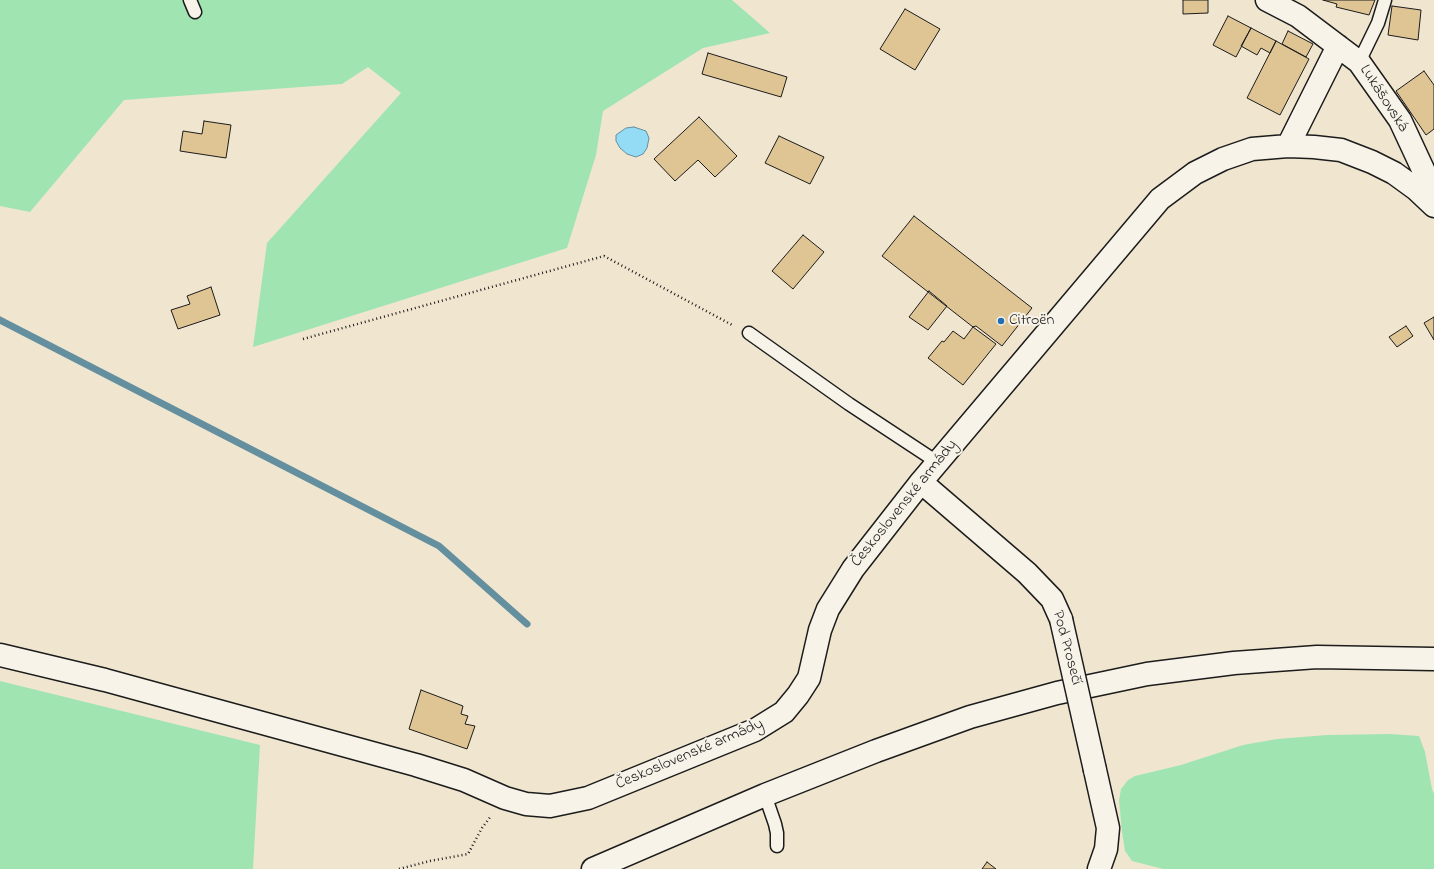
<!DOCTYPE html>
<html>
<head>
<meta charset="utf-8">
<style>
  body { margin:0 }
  canvas { display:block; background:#f0e5cf }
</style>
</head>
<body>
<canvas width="1434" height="869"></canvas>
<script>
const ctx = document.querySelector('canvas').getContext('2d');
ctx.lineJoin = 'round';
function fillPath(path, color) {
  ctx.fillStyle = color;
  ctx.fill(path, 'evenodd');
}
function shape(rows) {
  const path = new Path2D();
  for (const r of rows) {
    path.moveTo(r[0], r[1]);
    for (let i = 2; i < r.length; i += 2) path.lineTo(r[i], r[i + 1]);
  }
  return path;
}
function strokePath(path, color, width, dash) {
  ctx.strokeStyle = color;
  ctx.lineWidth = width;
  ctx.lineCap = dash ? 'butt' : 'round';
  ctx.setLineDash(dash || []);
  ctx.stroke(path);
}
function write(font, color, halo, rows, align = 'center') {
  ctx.font = font + ' "Indie Flower",sans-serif';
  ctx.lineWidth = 4;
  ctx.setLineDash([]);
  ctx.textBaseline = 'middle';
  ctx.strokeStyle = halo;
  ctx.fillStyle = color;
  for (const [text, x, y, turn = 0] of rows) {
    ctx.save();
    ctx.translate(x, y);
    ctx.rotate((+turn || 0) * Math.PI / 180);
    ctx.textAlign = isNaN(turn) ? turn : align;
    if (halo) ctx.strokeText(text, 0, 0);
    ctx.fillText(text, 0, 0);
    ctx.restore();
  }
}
const green = shape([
  [0,0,732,0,770,33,703,48,603,111,596,155,567,248,253,347,267,243,401,93,368,67,342,84,124,100,30,212,0,206],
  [0,681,260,745,253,869,0,869],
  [1390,734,1419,736,1425,752,1432,789,1434,794,1434,869,1163,869,1132,861,1125,851,1122,832,1119,800,1121,789,1128,780,1135,776,1181,765,1243,745,1277,739,1327,735]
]);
const water = shape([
  [634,127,646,131,649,138,647,148,643,154,636,157,627,154,620,148,616,141,616,135,626,128,634,127]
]);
const stream = shape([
  [0,320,439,546,527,624]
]);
const building = shape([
  [1183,0,1208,0,1208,13,1183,14,1183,0],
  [1323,0,1375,0,1369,15,1336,7,1337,4,1323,0],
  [1392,6,1421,10,1418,40,1388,35,1392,6],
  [905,9,940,29,915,70,880,49,905,9],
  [1228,16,1251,28,1236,57,1213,45,1228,16],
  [1251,28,1276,41,1270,53,1261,48,1257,55,1241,46,1251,28],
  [1288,31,1313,44,1306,57,1282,44,1288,31],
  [1276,41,1309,59,1280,115,1247,98,1276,41],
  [708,53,787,77,781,97,702,74,708,53],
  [1424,71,1434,85,1434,129,1426,135,1396,91,1424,71],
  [699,117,737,156,715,177,698,160,675,181,654,159,699,117],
  [204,121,231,125,226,158,180,151,183,131,202,134,204,121],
  [779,136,824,157,810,184,765,163,779,136],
  [914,216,1032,308,1002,346,976,326,973,327,882,256,914,216],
  [803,235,824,252,793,289,772,271,803,235],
  [211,287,220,315,178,329,171,310,190,304,187,296,211,287],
  [929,291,947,306,928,330,909,317,929,291],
  [1434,317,1434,340,1424,323,1434,317],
  [1406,326,1413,336,1397,347,1389,337,1406,326],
  [973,327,996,344,963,385,928,358,942,341,944,342,953,331,964,339,973,327],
  [421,690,463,706,461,714,468,716,465,724,475,726,467,749,409,729,421,690],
  [987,862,996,869,982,869,987,862]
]);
const path = shape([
  [303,339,604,256,734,326],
  [399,869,430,861,468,854,482,828,491,816]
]);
const lane = shape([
  [190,0,195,12],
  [1359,62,1378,23,1385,0],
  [749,333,849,404,937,462],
  [765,795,775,824,777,833,777,846]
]);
const street = shape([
  [1267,0,1298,16,1359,62,1400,120,1434,193],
  [1288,146,1338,46],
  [921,482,1027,573,1052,599,1061,619],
  [0,655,105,680,416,765,464,780,505,798,526,804,550,806,588,798,755,730,784,712,798,695,809,678,820,630,828,609,853,569,921,482,1160,199,1195,173,1223,159,1252,149,1288,146,1314,147,1341,150,1372,162,1394,173,1416,189,1434,206],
  [1095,770,1108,828,1106,849,1099,869]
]);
const primary = shape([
  [593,869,765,795,876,751,970,717,1057,693,1147,674,1234,663,1317,657,1434,659]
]);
const streetBridge = shape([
  [1061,619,1095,770]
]);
const markers = [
  [1001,321,4,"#1f6fb2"]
];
const streetNames = [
  ["Lukášovská",1383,99,57],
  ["Československé armády",905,504,-51],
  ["Pod Prosečí",1066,648,75],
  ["Československé armády",690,755,-23]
];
const poiNames = [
  ["Citroën",1009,321]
];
fillPath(green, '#a0e5b1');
fillPath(water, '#94dbf6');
strokePath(water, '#648f9f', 1);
strokePath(stream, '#648f9f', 7);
fillPath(building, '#dfc494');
strokePath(building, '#1c1c1c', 1);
strokePath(lane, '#1c1c1c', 15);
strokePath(street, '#1c1c1c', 25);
strokePath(primary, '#1c1c1c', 25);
strokePath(path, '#1c1c1c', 2.5, [1, 3]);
strokePath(lane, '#f7f3e8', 12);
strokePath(street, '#f7f3e8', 22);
strokePath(primary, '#f7f3e8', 22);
strokePath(streetBridge, '#1c1c1c', 25, []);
strokePath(streetBridge, '#f7f3e8', 22);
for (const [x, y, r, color] of markers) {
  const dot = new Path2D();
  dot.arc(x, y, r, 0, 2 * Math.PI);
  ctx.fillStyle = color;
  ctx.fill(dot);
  strokePath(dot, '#f7f3e8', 1.5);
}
write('16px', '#1c1c1c', '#f7f3e8', streetNames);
write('16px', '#1c1c1c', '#f7f3e8', poiNames, 'left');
</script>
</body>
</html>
